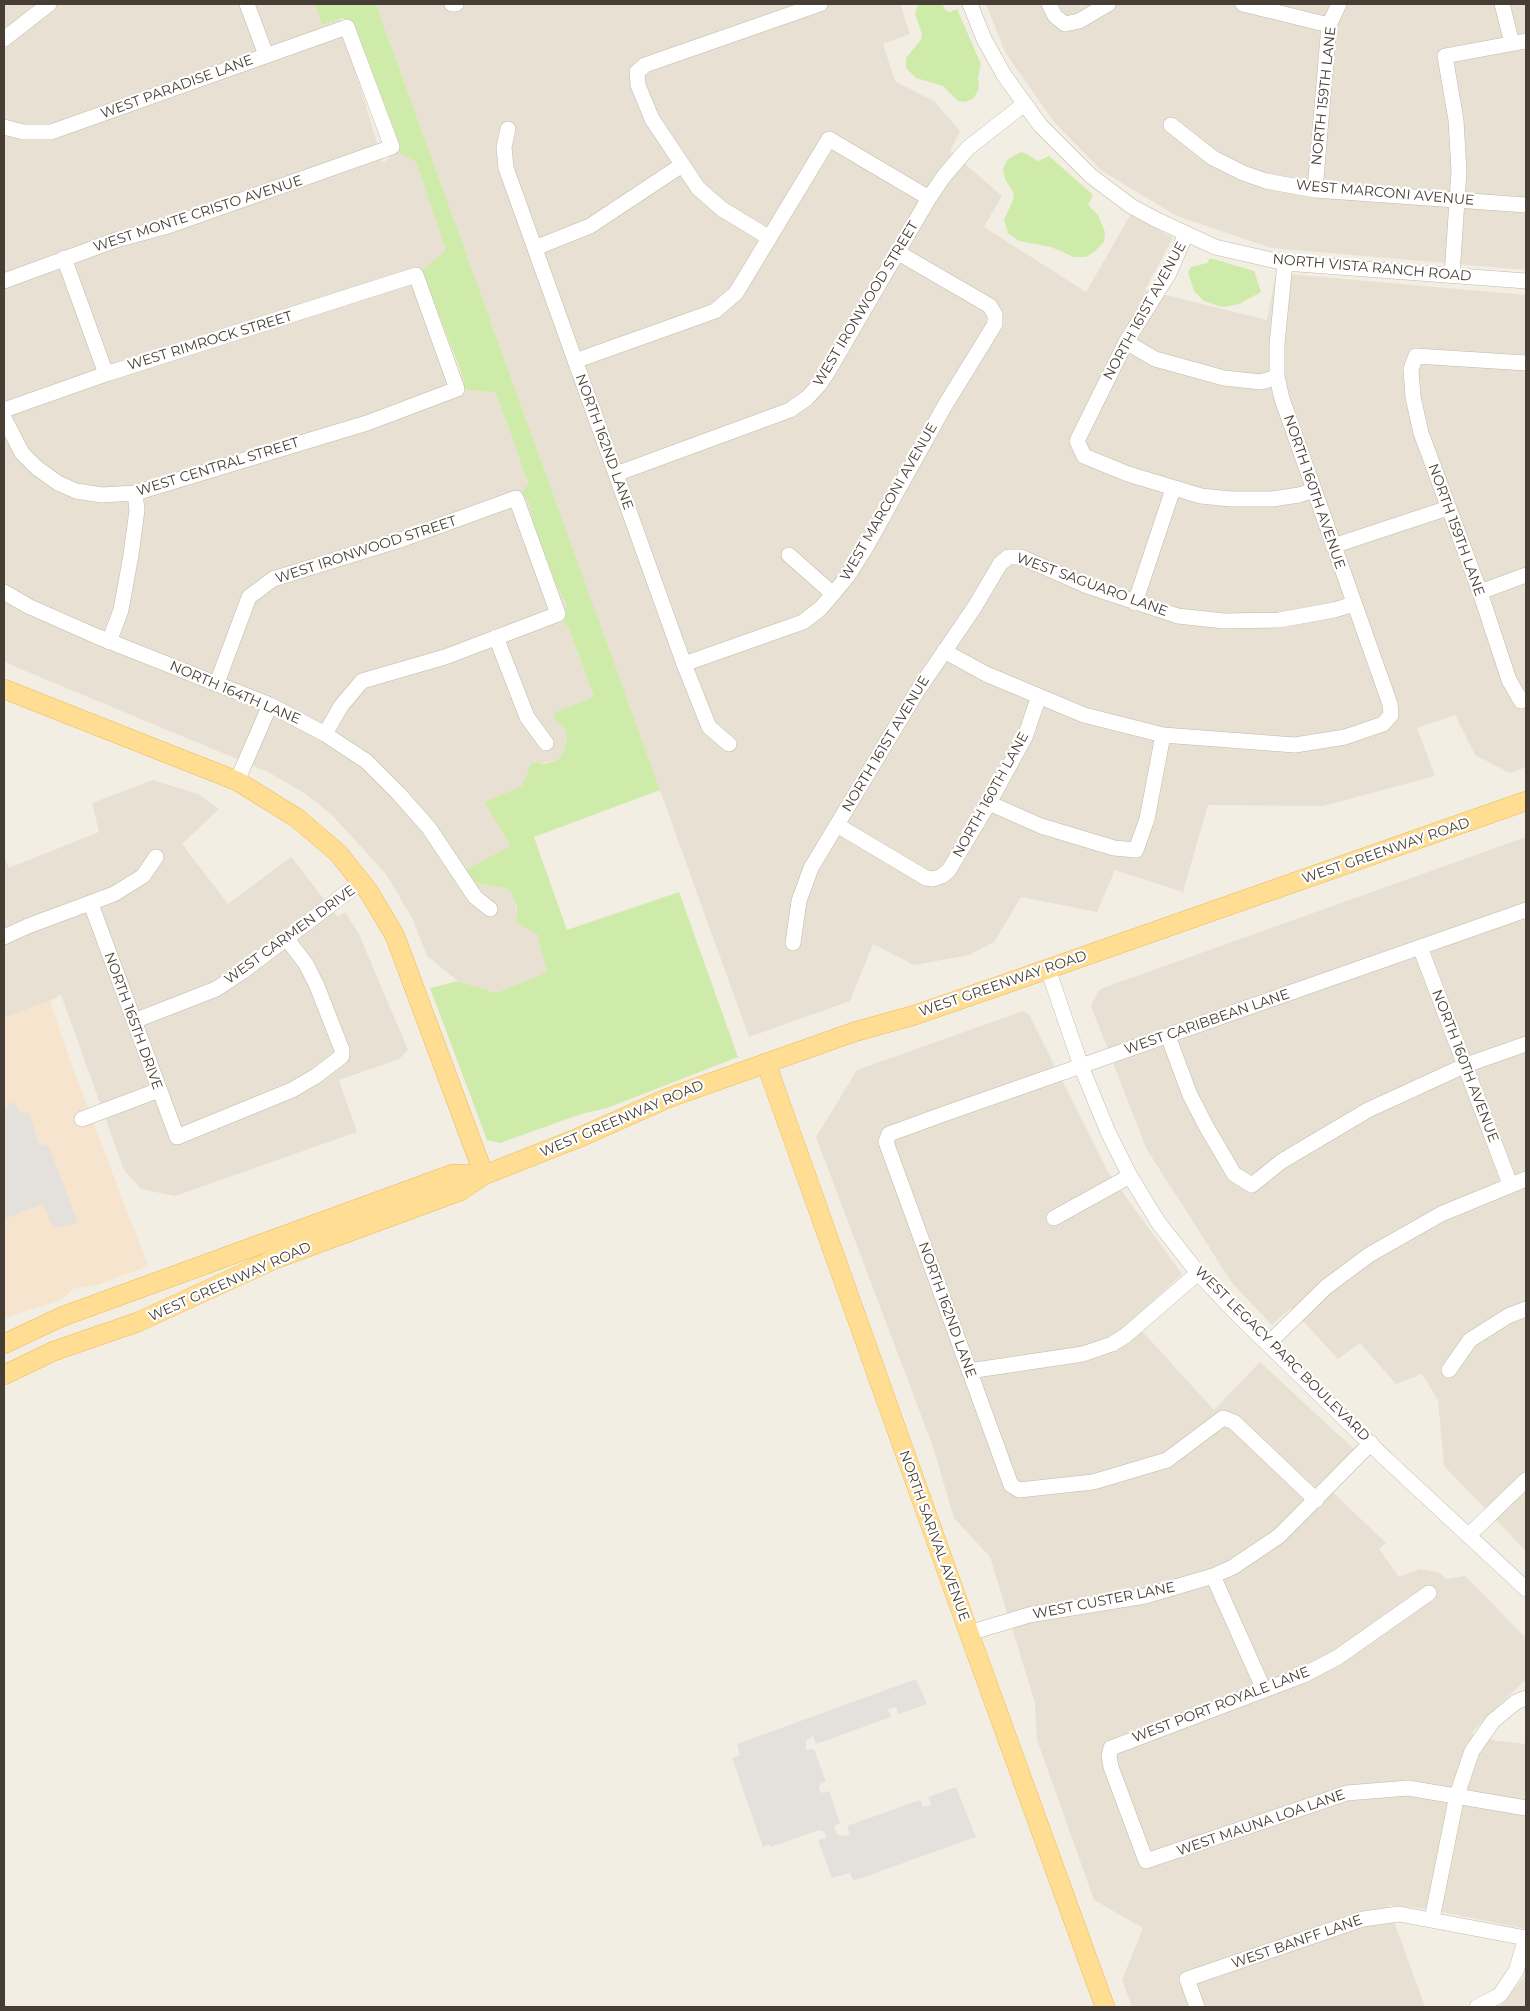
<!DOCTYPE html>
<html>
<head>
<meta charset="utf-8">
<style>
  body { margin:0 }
  #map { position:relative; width:1530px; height:2011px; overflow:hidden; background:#f3eee4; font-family:Montserrat,sans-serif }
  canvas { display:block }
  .frame { position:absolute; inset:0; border:5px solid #463e34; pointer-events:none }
</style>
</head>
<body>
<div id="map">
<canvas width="1530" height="2011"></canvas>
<div class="frame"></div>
</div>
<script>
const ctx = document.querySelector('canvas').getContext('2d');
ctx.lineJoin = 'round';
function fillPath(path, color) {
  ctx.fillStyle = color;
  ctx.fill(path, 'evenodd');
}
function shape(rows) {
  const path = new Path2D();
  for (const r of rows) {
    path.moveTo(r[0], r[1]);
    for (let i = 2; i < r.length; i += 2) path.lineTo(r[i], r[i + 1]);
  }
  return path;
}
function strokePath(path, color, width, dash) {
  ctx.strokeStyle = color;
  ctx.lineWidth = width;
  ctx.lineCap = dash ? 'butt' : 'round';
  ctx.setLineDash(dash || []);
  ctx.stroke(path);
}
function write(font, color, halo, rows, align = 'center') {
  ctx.font = font + ' Montserrat,sans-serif';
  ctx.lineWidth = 4.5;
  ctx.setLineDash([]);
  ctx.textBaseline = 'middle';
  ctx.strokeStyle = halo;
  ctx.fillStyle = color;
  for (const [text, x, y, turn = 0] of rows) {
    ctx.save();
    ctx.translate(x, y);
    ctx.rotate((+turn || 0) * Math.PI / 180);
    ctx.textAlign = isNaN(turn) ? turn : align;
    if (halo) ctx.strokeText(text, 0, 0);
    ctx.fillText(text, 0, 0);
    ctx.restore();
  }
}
const residential = shape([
  [4,4,315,4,322,25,340,19,383,163,396,151,416,162,447,251,422,271,428,283,455,363,461,374,464,380,462,389,496,393,528,485,521,494,529,502,533,522,556,585,566,603,565,614,561,620,569,629,594,697,558,720,565,729,567,738,563,754,557,760,539,764,522,786,484,802,511,846,471,880,481,884,505,888,511,892,515,899,517,914,537,934,547,972,496,993,458,981,427,956,412,918,386,874,331,814,306,794,268,772,4,662],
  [376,4,900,4,910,34,883,44,895,81,935,102,960,131,950,151,1002,196,984,227,1086,292,1131,214,1173,238,1145,290,1267,320,1276,273,1526,295,1526,767,1510,773,1475,755,1455,715,1417,728,1435,776,1323,806,1208,805,1183,892,1115,870,1097,912,1021,897,994,942,969,955,914,965,873,944,850,1001,749,1037],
  [986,4,1526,4,1526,270,1271,248,1177,216,1102,171,1054,122,1005,52],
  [153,780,198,794,219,809,182,844,228,904,291,857,338,917,345,912,359,934,408,1050,399,1059,339,1080,357,1132,175,1196,141,1189,124,1170,61,995,50,1001,4,1018,4,855,9,868,99,832,92,803],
  [1526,837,1526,1551,1444,1466,1438,1400,1422,1374,1396,1384,1360,1343,1338,1359,1291,1308,1272,1325,1232,1283,1146,1148,1091,1006,1100,989],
  [1023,1011,1029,1015,1108,1172,1182,1274,1132,1320,1214,1410,1260,1362,1355,1450,1322,1482,1386,1543,1379,1549,1399,1577,1420,1569,1440,1573,1446,1579,1465,1576,1526,1638,1526,1679,1471,1733,1498,1741,1526,1744,1526,1929,1427,1909,1388,1905,1425,2007,1132,2007,1122,1980,1143,1928,1094,1900,1037,1740,1035,1703,990,1557,954,1518,933,1447,816,1137,857,1070],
  [1526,1969,1526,2007,1495,2007,1501,2005,1525,1976]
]);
const commercial = shape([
  [50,1001,73,1069,148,1266,100,1284,73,1289,61,1300,4,1318,4,1018]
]);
const green = shape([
  [315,4,376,4,660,790,534,837,567,930,679,892,738,1057,607,1108,581,1114,500,1143,487,1140,430,988,458,981,496,993,547,972,537,934,515,922,517,914,517,906,511,892,505,888,481,884,471,880,465,870,511,846,484,802,522,786,532,762,545,764,557,760,563,754,567,738,565,729,553,717,554,713,594,697,569,629,561,620,565,614,566,603,556,585,533,522,529,502,521,494,528,484,496,393,462,389,464,380,422,271,446,250,416,162,396,151,398,140,354,25,343,18,322,25],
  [918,4,942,4,946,11,950,12,957,9,981,64,978,78,979,89,973,99,965,102,958,101,943,86,916,78,906,68,906,58,921,40,922,34,915,14],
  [1021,152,1027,154,1038,161,1049,156,1093,195,1088,205,1098,215,1105,232,1104,242,1094,252,1086,257,1074,257,1051,247,1019,241,1008,233,1004,220,1014,198,1013,192,1005,179,1003,169,1008,159],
  [1210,258,1254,271,1261,292,1239,304,1229,306,1222,307,1204,301,1194,291,1188,273,1191,267,1207,263]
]);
const parking = shape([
  [15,1102,19,1112,29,1114,40,1146,48,1144,78,1223,53,1228,43,1204,4,1219,4,1107],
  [916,1679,927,1704,899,1714,896,1707,888,1709,891,1717,816,1744,813,1736,806,1741,806,1750,814,1749,826,1782,820,1784,819,1788,821,1793,829,1791,840,1823,834,1826,837,1834,841,1836,850,1835,847,1826,920,1800,923,1807,931,1805,928,1797,956,1787,976,1837,853,1881,850,1873,832,1878,818,1840,826,1838,825,1832,819,1830,771,1847,769,1844,763,1847,732,1758,740,1755,737,1744]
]);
const minor = shape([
  [247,4,266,55],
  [452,4,456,4],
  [970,4,984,39,1004,75,1040,125,1091,176,1131,206,1155,219,1215,247,1285,263,1526,281],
  [1049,4,1055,16,1065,24,1079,21,1108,4],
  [1243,4,1329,25],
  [1502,4,1512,43],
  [4,39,49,4],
  [1171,125,1213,158,1243,173,1266,181,1315,190,1526,205],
  [4,127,23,132,51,132,347,27,392,147,168,226,116,240,4,281],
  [508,129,504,147,506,168,684,664,709,727,729,744],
  [1315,190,1329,25,1339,4],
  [1186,234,1169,273,1126,342,1077,441,1084,456,1128,474,1201,496,1231,499,1272,499,1299,495,1314,490],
  [768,237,722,209,698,188,652,119,638,85,637,72,645,65,820,4],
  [535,248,590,226,682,165],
  [64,258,106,374],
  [1452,275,1459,171,1456,120,1445,56,1526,41],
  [1126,342,1155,359,1224,378,1261,382,1277,377],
  [575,361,715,311,736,293,829,139,929,198],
  [1526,363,1416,356,1411,369,1413,397,1421,433,1480,592,1509,680,1521,701,1526,699],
  [4,410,106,374,416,275,457,389,367,423,135,493,102,495,76,491,58,483,37,468,22,453,4,418],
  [616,474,790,410,807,398,819,385,829,370,929,198,944,176,968,148,1023,105],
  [1333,546,1448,508],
  [789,555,833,594],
  [4,592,28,606,96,636,270,705,325,734,366,761,399,794,429,828,475,897,490,909],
  [1480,592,1526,575],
  [1135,603,1173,489],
  [496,637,527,717,546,743],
  [109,642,121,610,131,555,137,510,135,493],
  [944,651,986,674,1084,715,1163,735,1295,745,1345,737,1383,724,1391,715,1390,704,1282,399,1277,377,1277,344,1285,263],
  [684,664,803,622,821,608,847,577,865,549,944,407,995,324,995,315,990,306,897,252],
  [217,683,249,597,273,579,403,539,516,498,558,614,445,657,362,681,341,706,325,734],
  [237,781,270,705],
  [989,803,1041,826,1114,848,1136,850,1147,819,1163,735],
  [837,825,926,878,933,879,942,876,949,870,989,803,1025,737,1039,696],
  [91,904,177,1137,292,1090,316,1076,342,1056,342,1050,317,986,306,964,287,939],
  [4,937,28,926,114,894,143,876,156,857],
  [793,943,799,901,811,868,918,690,974,608,1000,564,1008,557,1021,557,1087,586,1178,616,1224,621,1279,620,1334,610,1354,604],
  [1420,947,1510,1184],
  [1048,969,1081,1066,1108,1132,1130,1176,1158,1222,1198,1273,1237,1314,1386,1459,1526,1589],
  [134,1021,216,989,242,972,362,881],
  [1168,1036,1190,1095,1206,1126,1234,1174,1252,1185,1282,1161,1368,1110,1466,1065,1526,1044],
  [82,1119,159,1090],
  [1054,1218,1130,1176],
  [1268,1344,1326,1287,1369,1255,1441,1214,1526,1179],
  [1449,1370,1470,1340,1508,1316,1526,1309],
  [969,1371,1083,1354,1112,1344,1125,1336,1198,1273],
  [1316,1500,1234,1422,1223,1418,1167,1460,1093,1482,1019,1490,1011,1485,886,1142,889,1134,941,1115,1526,910],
  [1469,1535,1526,1480],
  [1213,1576,1264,1690],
  [1429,1593,1338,1657,1304,1675,1111,1748,1109,1756,1111,1767,1146,1861,1347,1793,1408,1788,1526,1808],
  [969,1633,1029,1615,1145,1596,1213,1576,1233,1567,1279,1536,1371,1443],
  [1432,1919,1457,1795,1472,1751,1493,1721,1516,1702,1526,1698],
  [1197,2007,1187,1979,1363,1919,1399,1914,1526,1938],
  [1477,2007,1500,1995,1516,1971,1526,1938]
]);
const major = shape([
  [4,689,237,781,297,818,338,853,369,892,395,936,484,1175],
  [766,1063,969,1633,1105,2007],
  [4,1344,61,1317,453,1174,484,1175],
  [4,1375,54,1351,138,1322,275,1259,460,1191,484,1175,578,1138,668,1098,854,1032,915,1015,1022,978,1526,801]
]);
const streetNames = [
  ["WEST PARADISE LANE",177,87,-20],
  ["NORTH 159TH LANE",1324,96,-84],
  ["WEST MARCONI AVENUE",1385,193,5],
  ["WEST MONTE CRISTO AVENUE",198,214,-18],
  ["NORTH VISTA RANCH ROAD",1372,268,5],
  ["WEST IRONWOOD STREET",866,304,-59],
  ["NORTH 161ST AVENUE",1145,311,-61],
  ["WEST RIMROCK STREET",210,341,-17],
  ["NORTH 162ND LANE",604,442,70],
  ["WEST CENTRAL STREET",218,467,-17],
  ["NORTH 160TH AVENUE",1314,492,71],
  ["WEST MARCONI AVENUE",889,502,-60],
  ["NORTH 159TH LANE",1456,530,70],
  ["WEST IRONWOOD STREET",366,550,-18],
  ["WEST SAGUARO LANE",1092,585,20],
  ["NORTH 164TH LANE",235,693,23],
  ["NORTH 161ST AVENUE",886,744,-59],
  ["NORTH 160TH LANE",991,795,-61],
  ["WEST GREENWAY ROAD",1386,851,-19],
  ["WEST CARMEN DRIVE",290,935,-36],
  ["WEST GREENWAY ROAD",1003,984,-19],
  ["NORTH 165TH DRIVE",133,1021,70],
  ["WEST CARIBBEAN LANE",1207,1022,-19],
  ["NORTH 160TH AVENUE",1465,1066,69],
  ["WEST GREENWAY ROAD",622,1119,-23],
  ["WEST GREENWAY ROAD",230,1282,-24],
  ["NORTH 162ND LANE",947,1310,70],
  ["WEST LEGACY PARC BOULEVARD",1282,1354,45],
  ["NORTH SARIVAL AVENUE",934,1536,70],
  ["WEST CUSTER LANE",1104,1601,-11],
  ["WEST PORT ROYALE LANE",1221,1705,-21],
  ["WEST MAUNA LOA LANE",1261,1823,-19],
  ["WEST BANFF LANE",1297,1942,-19]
];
fillPath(residential, '#e8e0d2');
fillPath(commercial, '#f7e4ce');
fillPath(green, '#cfebaa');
fillPath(parking, '#e4e1dd');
strokePath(minor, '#c2b9a9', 16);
strokePath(major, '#ebbb5b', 20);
strokePath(minor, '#fff', 15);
strokePath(major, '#ffdd92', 19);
write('14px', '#463e34', '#fff', streetNames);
</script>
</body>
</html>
